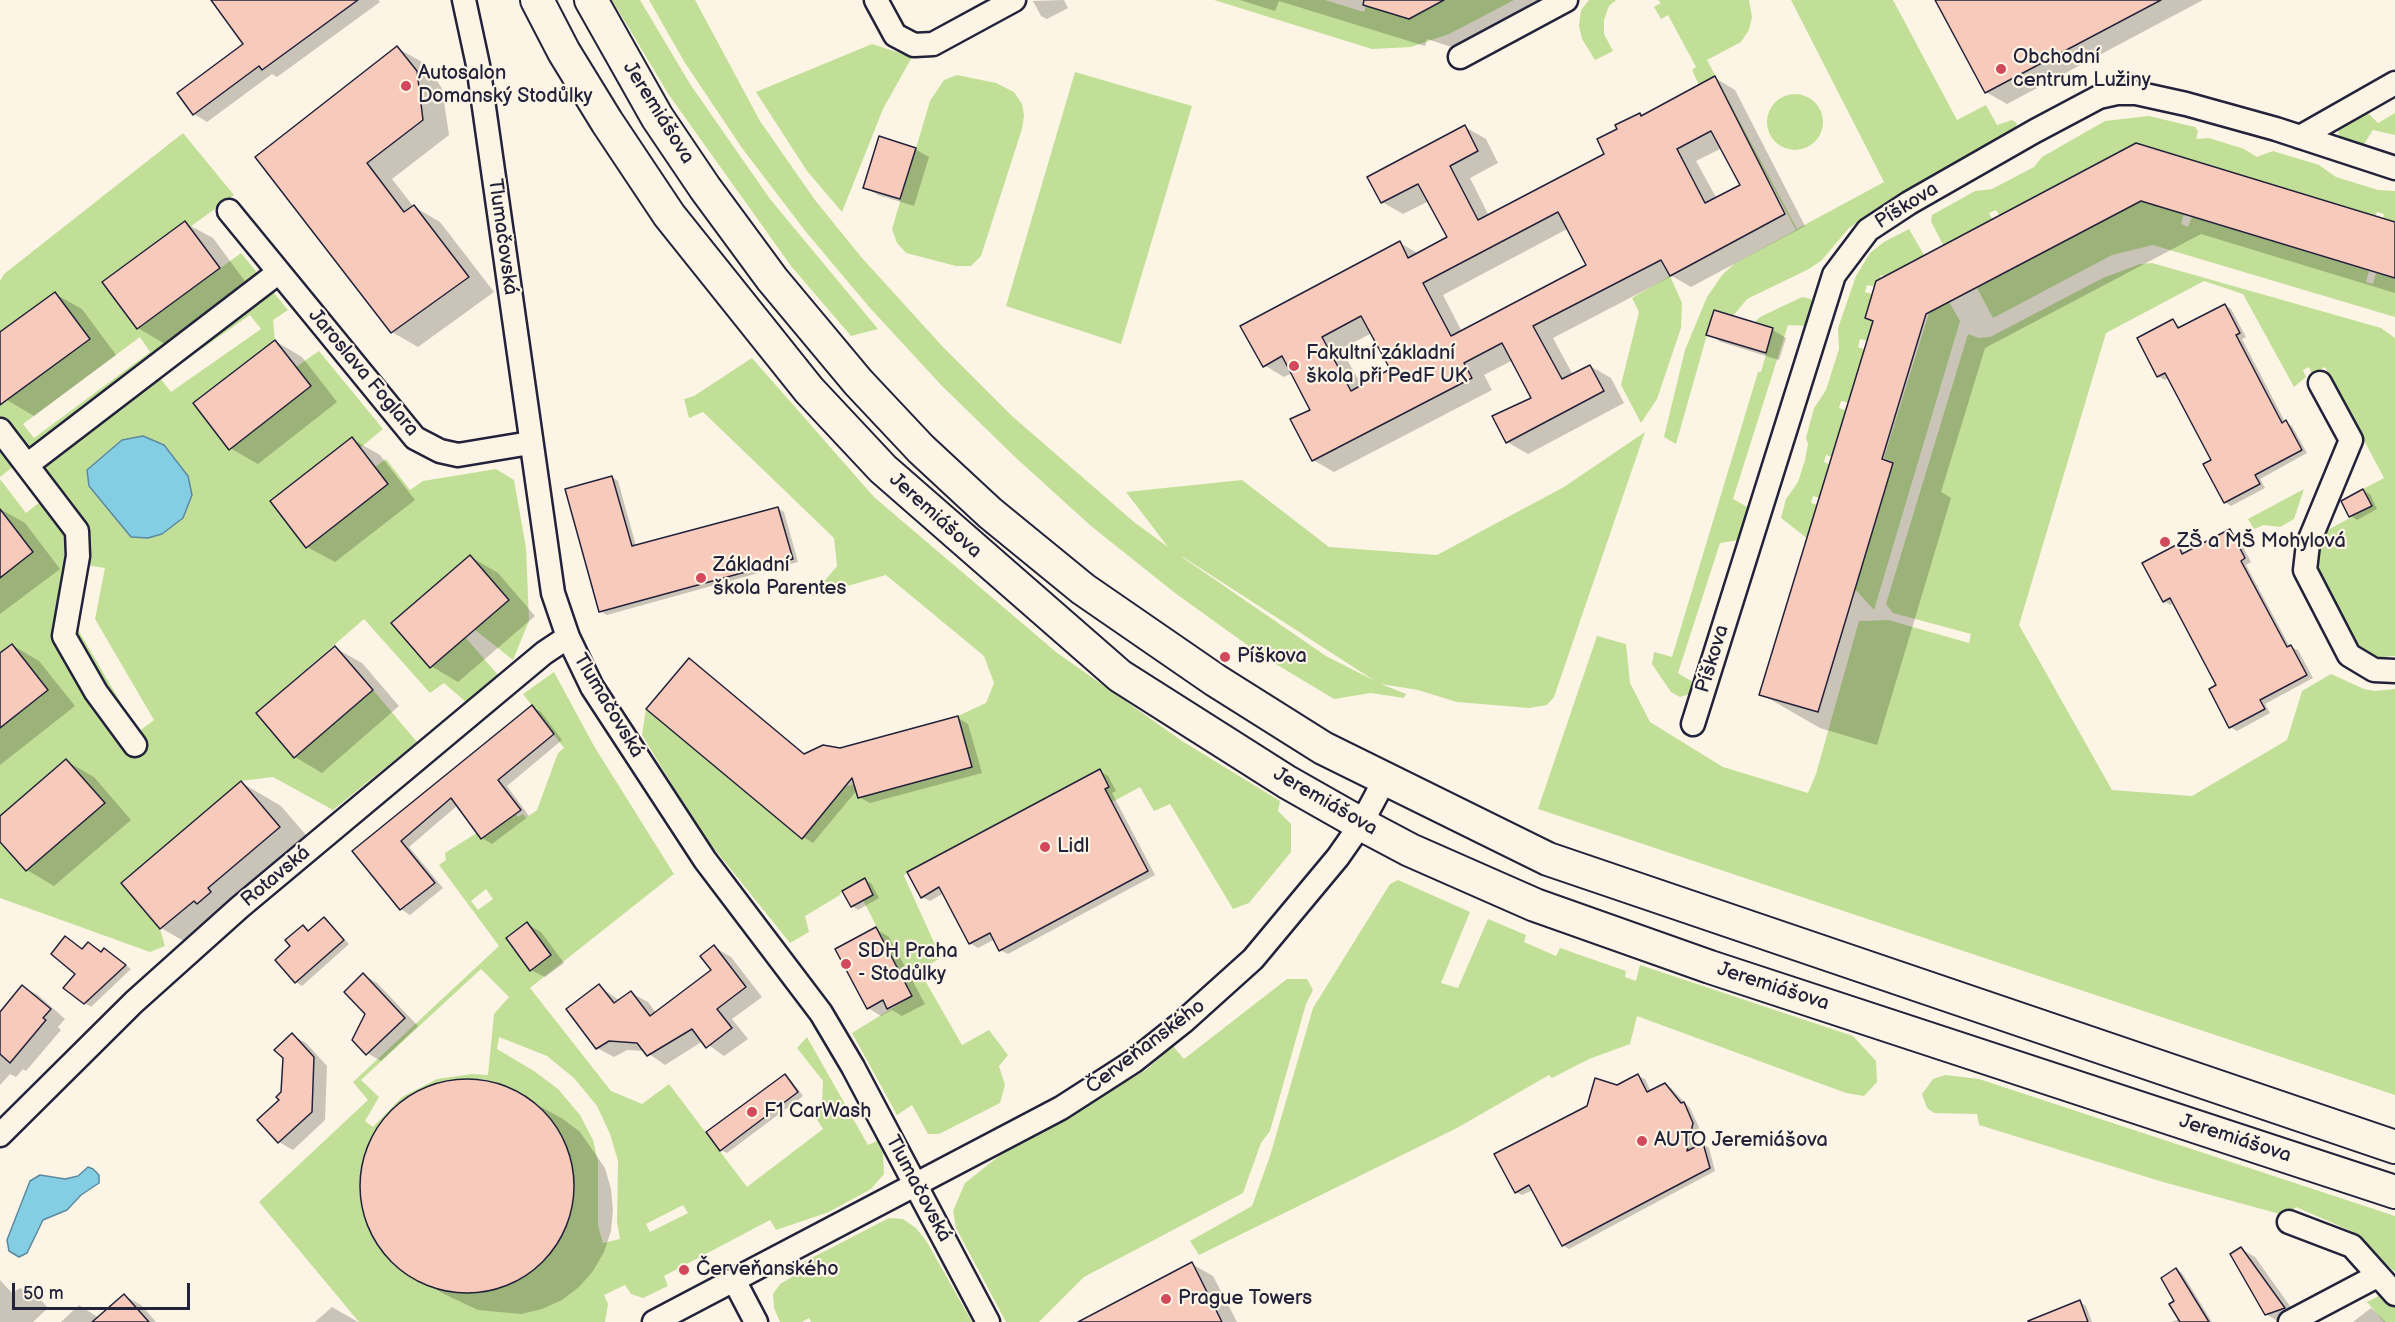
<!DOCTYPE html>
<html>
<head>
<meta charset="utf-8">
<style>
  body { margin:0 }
  #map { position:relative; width:2395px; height:1322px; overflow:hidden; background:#fcf5e5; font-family:"Balsamiq Sans",sans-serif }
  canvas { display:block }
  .scale { position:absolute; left:12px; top:1283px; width:178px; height:27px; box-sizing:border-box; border:3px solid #22223b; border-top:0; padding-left:8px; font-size:18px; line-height:21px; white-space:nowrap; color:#22223b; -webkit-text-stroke:4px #fcf5e5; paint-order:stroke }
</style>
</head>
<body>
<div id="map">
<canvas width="2395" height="1322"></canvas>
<div class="scale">50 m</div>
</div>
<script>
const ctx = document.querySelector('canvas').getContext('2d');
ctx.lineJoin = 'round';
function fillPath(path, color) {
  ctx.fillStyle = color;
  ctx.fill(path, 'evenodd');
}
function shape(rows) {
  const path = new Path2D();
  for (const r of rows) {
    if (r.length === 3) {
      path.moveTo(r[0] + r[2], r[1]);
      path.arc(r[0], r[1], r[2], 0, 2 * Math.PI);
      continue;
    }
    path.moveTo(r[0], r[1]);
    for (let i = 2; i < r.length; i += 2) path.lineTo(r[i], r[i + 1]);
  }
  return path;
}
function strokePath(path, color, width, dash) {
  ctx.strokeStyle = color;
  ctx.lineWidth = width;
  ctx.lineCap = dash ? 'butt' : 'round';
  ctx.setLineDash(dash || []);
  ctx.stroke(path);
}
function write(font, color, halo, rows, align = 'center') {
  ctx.font = font + ' "Balsamiq Sans",sans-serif';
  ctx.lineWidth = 4.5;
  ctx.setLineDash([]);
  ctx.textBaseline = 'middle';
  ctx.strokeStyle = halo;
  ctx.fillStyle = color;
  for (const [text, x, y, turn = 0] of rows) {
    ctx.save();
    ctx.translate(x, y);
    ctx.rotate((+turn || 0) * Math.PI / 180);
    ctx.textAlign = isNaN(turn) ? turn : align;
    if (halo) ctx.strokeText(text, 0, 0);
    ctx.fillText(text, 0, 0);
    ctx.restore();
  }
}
const green = shape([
  [612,0,640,0,690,84,770,199,878,329,851,336,791,266,669,95],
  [649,0,695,0,760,121,815,200,862,258,943,347,1012,416,1134,522,1168,547,1126,492,1242,480,1329,547,1437,555,1564,487,1645,432,1554,697,1547,705,1529,708,1457,702,1418,690,1381,684,1406,694,1404,698,1371,693,1334,699,1264,657,1175,593,1091,526,1015,457,942,386,870,308,806,232,742,148,685,63],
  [1182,557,1183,557,1375,681,1326,656],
  [1214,0,1325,0,1364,12,1366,6,1409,19,1444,0,1514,0,1449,34,1411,47,1372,49],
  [1589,0,1616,0,1609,6,1604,20,1604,34,1613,51,1595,60,1582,39,1579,26,1581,10],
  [1658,0,1749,0,1752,17,1749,30,1741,42,1707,60,1797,229,1884,182,1791,0,1893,0,1957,120,1986,105,1997,125,2012,120,2017,123,2014,134,1870,214,1849,228,1822,260,1809,269,1747,299,1733,316,1714,310,1676,444,1664,437,1685,350,1707,297,1722,275,1734,264,1796,230,1714,78,1699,85,1692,70,1696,67,1668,15,1661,19,1654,7,1661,3],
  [872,44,912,57,883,109,842,212,807,171,756,92],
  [1075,72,1192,106,1121,344,1006,306],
  [957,75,996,83,1014,92,1022,104,1024,115,1022,129,981,256,971,266,956,266,906,253,897,243,892,229,930,101,944,80],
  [1795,122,28],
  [2365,110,2378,123,2395,113,2395,135,2373,130,2362,147,2346,142,2338,134,2341,123],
  [2149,116,2195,127,2198,131,2196,139,2209,138,2244,149,2257,157,2273,151,2319,165,2336,177,2378,190,2395,191,2395,223,2383,219,2384,214,2377,212,2375,217,2146,163,2135,143,1999,215,1996,210,1989,213,1992,219,1943,245,1931,221,1932,215,1975,191,1992,189,2034,167,2042,157,2105,121],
  [183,133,234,195,190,227,185,221,102,283,137,329,241,253,288,310,273,320,275,340,193,403,311,386,296,367,319,351,383,429,360,448,388,484,375,467,386,459,410,490,423,481,496,469,514,480,526,548,529,621,513,660,474,629,508,600,470,556,392,623,465,637,498,675,466,702,444,683,430,693,364,619,256,713,294,758,373,690,417,742,333,810,273,777,241,781,121,883,160,929,165,946,150,952,0,898,0,842,26,871,104,803,66,759,0,816,0,728,48,690,12,644,0,653,0,578,33,552,0,509,0,479,26,513,40,502,14,466,0,477,0,393,6,401,90,339,55,292,0,332,0,281,4,274],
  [250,315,261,329,171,392,160,378],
  [140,337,150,352,34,438,23,424],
  [143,436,164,445,188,476,183,518,162,534,148,538],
  [86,565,105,568,95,619,154,720,138,732,73,621],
  [2141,201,2184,214,2181,224,2188,227,2192,217,2369,271,2366,282,2373,284,2376,273,2395,278,2395,317,2153,245,2112,255,1993,318,1977,288],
  [1909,229,1924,255,1904,266,1908,274,1906,283,1881,275,1877,287,1867,285,1865,292,1874,295,1873,342,1860,339,1858,347,1870,351,1851,403,1841,401,1839,408,1851,412,1833,457,1826,455,1824,462,1831,465,1820,498,1813,496,1811,503,1818,505,1808,539,1781,518,1786,499,1798,482,1805,460,1808,444,1806,438,1814,408,1826,390,1839,349,1838,328,1856,276,1870,253,1884,242],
  [2152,263,2381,328,2395,338,2395,656,2371,658,2343,631,2318,584,2314,559,2326,531,2372,506,2363,489,2384,478,2325,367,2312,374,2309,367,2303,370,2306,377,2294,387,2243,294,2204,281,2106,333,2019,625,2112,790,2192,796,2287,740,2302,691,2331,674,2364,689,2375,691,2395,689,2395,1095,1538,809,1597,636,1626,644,1630,683,1650,722,1723,767,1808,793,1816,774,1859,621,1888,620,1969,643,1971,634,1893,613,1886,604,1968,334,1979,338,1990,337,2103,278,2140,264],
  [1670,276,1682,303,1681,328,1657,399,1641,423,1621,385,1639,312,1632,298],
  [1802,297,1811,299,1814,307,1808,326,1788,325,1733,499,1749,508,1739,540,1720,543,1678,673,1696,684,1690,694,1680,697,1671,692,1652,664,1654,652,1672,657,1758,372,1761,372,1773,329,1756,323,1746,347,1754,323,1760,317],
  [1949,302,1960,321,1874,610,1855,589,1894,462,1884,458,1929,313],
  [752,358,874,497,1056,652,1182,741,1280,801,1278,811,1291,824,1291,852,1249,903,1233,909,1170,804,1154,811,1140,787,1112,802,1105,789,1109,786,1100,770,907,872,904,876,941,958,919,970,962,1045,989,1030,1008,1055,999,1066,1005,1085,1000,1103,939,1134,928,1134,912,1105,897,1115,852,1033,912,996,863,900,873,894,865,878,842,890,840,895,805,916,809,932,790,943,700,831,642,735,646,709,802,838,844,787,854,784,858,798,958,716,986,703,994,683,984,656,886,575,812,596,837,566,834,538,703,412,689,418,684,399,694,396],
  [2304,489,2294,519,2280,527,2264,525,2254,529,2248,519],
  [554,672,594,746,674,874,530,988,611,1091,642,1104,669,1084,747,1187,823,1129,814,1115,822,1105,823,1081,797,1048,807,1037,868,1145,877,1141,883,1153,884,1174,871,1189,829,1212,776,1230,770,1220,664,1276,668,1286,643,1298,631,1294,625,1285,604,1295,608,1304,605,1322,359,1322,259,1202,368,1100,353,1082,499,946,439,865,446,860,445,853,513,810,518,817,523,814,526,818,537,810,558,753,564,748,523,694],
  [486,889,493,899,478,910,471,901],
  [527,922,551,955,530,971,506,938],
  [481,969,509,997,494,1014,488,1075,472,1074,437,1079,402,1097,373,1127,365,1121,379,1097,361,1080],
  [499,1037,547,1056,574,1078,597,1106,610,1134,618,1161,617,1222,620,1239,603,1243,598,1226,598,1162,593,1140,580,1115,558,1089,534,1071,497,1049],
  [459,1079,482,1079,503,1085,523,1094,541,1108,566,1144,572,1165,574,1187,572,1208,565,1229,554,1248,539,1264,522,1278,502,1287,481,1292,437,1288,403,1271,387,1256,374,1238,365,1218,361,1196,361,1174,365,1153,374,1133,387,1115,403,1099,422,1088],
  [683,1205,688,1213,650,1232,646,1224],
  [1398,880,1470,912,1441,983,1458,988,1488,919,1526,935,1524,942,1556,956,1560,948,1626,971,1625,977,1636,981,1640,965,1853,1036,1876,1061,1877,1082,1864,1096,1846,1093,1637,1016,1630,1044,1589,1059,1552,1078,1549,1075,1457,1128,1199,1255,1190,1241,1252,1206,1270,1156,1313,1008,1390,884],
  [1287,979,1307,979,1313,990,1306,1004,1270,1131,1261,1143,1243,1193,1084,1277,1039,1322,1006,1322,956,1228,953,1211,965,1183,999,1156,1146,1070,1173,1046,1184,1059],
  [1945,1075,1979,1079,2395,1216,2395,1272,2351,1231,2296,1207,2287,1216,2163,1182,1979,1125,1977,1114,1934,1113,1927,1108,1922,1094,1933,1079],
  [889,1218,903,1219,916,1228,927,1242,972,1322,811,1322,809,1318,802,1322,780,1322,774,1308,773,1294,780,1284,802,1271,800,1264],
  [2385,1293,2395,1304,2395,1322,2384,1322,2367,1302]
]);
const water = shape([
  [143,436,164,445,188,476,192,495,183,518,162,534,148,538,131,537,89,486,87,470,122,440,143,436],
  [88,1167,93,1169,99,1175,99,1183,81,1195,67,1210,43,1220,27,1253,19,1257,9,1251,7,1240,30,1181,40,1175,65,1179,78,1176,88,1167]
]);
const shadow = shape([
  [213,0,378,0,380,2,277,77,272,74,207,122,194,114,245,44],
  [1064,0,1068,8,1047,19,1041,16,1033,1],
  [1240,0,1570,0,1470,53,1427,39,1425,46,1279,1,1275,11],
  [1937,0,2203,0,2007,104,1986,92],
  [397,48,424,63,442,88,449,135,392,179,413,206,440,222,494,292,418,347,392,332,257,157],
  [1715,78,1735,90,1805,226,1691,287,1672,276,1553,338,1573,375,1590,366,1611,378,1624,403,1528,454,1507,442,1533,398,1513,360,1484,375,1492,390,1334,472,1313,460,1312,410,1292,373,1284,377,1264,365,1400,243,1419,254,1449,238,1429,201,1403,214,1382,202,1465,127,1486,139,1498,163,1470,178,1489,216,1606,154,1619,129,1640,115,1643,117],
  [1722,148,1742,185,1717,199,1696,161],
  [1567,229,1588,266,1462,332,1443,295],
  [1372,333,1392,370,1362,386,1341,349],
  [2136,144,2395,224,2395,293,2201,234,1985,348,1941,492,1951,498,1877,745,1820,728,1761,694,1875,322,1867,318],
  [915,149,929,157,914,206,878,195,865,187],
  [185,223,213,238,247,284,165,344,138,328],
  [55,294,82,309,116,355,34,416,7,400,0,390,0,334],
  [2225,305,2231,309,2246,337,2242,339,2285,422,2292,426,2307,453,2260,479,2265,488,2231,506,2225,502,2213,460,2169,377,2165,380,2158,376,2173,321,2181,328],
  [1715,312,1773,330,1786,338,1779,360,1721,342,1708,334],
  [275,341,302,357,337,402,258,464,230,448],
  [352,439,380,455,415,500,335,562,307,547],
  [612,477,618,481,636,546,778,508,784,512,798,562,607,615,600,611],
  [2363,491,2370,494,2377,509,2357,520,2351,516,2343,502],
  [0,509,25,523,60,569,0,614],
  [2230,531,2236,534,2251,562,2246,565,2290,647,2298,650,2313,678,2265,704,2270,713,2237,731,2230,727,2218,686,2174,603,2170,605,2164,601,2178,546,2186,554],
  [471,557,498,573,535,616,458,682,431,666],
  [12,645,39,661,75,706,0,765,0,655],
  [335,648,362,663,399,706,322,773,295,757],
  [689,660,806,755,840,749,958,718,968,724,982,773,870,803,859,797,857,790,813,843,803,837],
  [532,707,541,712,562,740,507,786,529,816,492,844,482,838,458,805,409,847,443,888,410,915,401,909,354,851],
  [66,761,94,777,131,820,54,886,27,870,0,839,0,818],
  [1100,771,1108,776,1116,791,1112,793,1155,875,1008,954,1000,950,995,939,978,948,970,943,944,893,930,901,922,897],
  [242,783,281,806,319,850,247,912,250,916,238,926,233,924,201,951,161,928],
  [865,880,871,883,879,898,858,910,852,906],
  [324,919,349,944,302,986,296,982,293,947,303,927,309,930],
  [527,924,541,932,564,963,545,977,531,970],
  [876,929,889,937,925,1004,902,1016,892,1010,881,1016,868,1008],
  [714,947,731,957,762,997,732,1019,748,1039,724,1056,703,1041,665,1065,645,1051,627,1050,614,1057,597,1048,599,986,620,1001,631,993,648,1002,656,1013,713,971],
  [83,950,111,954,131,969,91,1007,85,1003,77,973],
  [364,975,377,983,418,1026,381,1061,367,1053],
  [22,987,38,995,65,1019,58,1027,61,1030,26,1071,23,1069,16,1077,10,1074,0,1085,0,1014],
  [292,1035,306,1043,327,1066,325,1120,293,1150,279,1142,259,1121,281,1100],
  [785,1076,791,1080,803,1096,727,1153,721,1150],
  [1638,1076,1645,1079,1651,1092,1665,1084,1671,1088,1690,1108,1699,1127,1694,1149,1703,1144,1709,1148,1715,1171,1569,1249,1563,1245,1533,1190,1522,1195,1516,1192,1588,1107],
  [460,1080,481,1081,503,1086,563,1119,580,1132,605,1168,611,1189,613,1210,611,1231,604,1252,593,1271,579,1287,562,1300,542,1309,521,1314,478,1310,444,1294,404,1270,388,1255,375,1237,367,1217,362,1196,362,1174,367,1153,375,1133,388,1116,404,1101,423,1090],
  [2241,1249,2255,1257,2297,1316,2279,1322,2266,1314],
  [1192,1264,1213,1276,1237,1322,1082,1322],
  [2176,1269,2182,1273,2212,1322,2171,1322,2180,1319],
  [0,1280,12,1293,20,1288,41,1300,48,1308,33,1322,0,1322],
  [125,1296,141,1305,156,1322,61,1322,79,1305,99,1318],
  [2080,1302,2086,1306,2092,1322,2055,1322],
  [332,1307,358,1322,315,1322],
  [2371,1308,2386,1322,2353,1322]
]);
const building = shape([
  [211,0,358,0,262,70,259,66,193,115,177,93,243,44,211,0],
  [1364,0,1444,0,1409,19,1363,5,1364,0],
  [1935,0,2161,0,1985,93,1935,0],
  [397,46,417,71,423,120,367,163,404,212,414,205,469,277,391,333,255,157,397,46],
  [1715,76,1785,214,1670,276,1661,260,1533,326,1562,379,1590,365,1604,391,1506,443,1492,416,1531,398,1502,343,1464,363,1472,378,1312,461,1290,419,1310,410,1282,356,1263,367,1240,326,1400,241,1408,258,1447,237,1418,184,1381,203,1367,177,1465,125,1478,151,1450,166,1478,220,1604,154,1597,139,1617,129,1615,125,1640,113,1641,116,1715,76],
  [1711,131,1740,185,1705,203,1677,149,1711,131],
  [1558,212,1586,265,1451,336,1423,283,1558,212],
  [1361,316,1390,369,1351,391,1322,337,1361,316],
  [879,136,916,148,900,199,863,188,879,136],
  [2136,143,2395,222,2395,278,2141,201,1926,314,1882,459,1893,463,1818,712,1759,695,1873,321,1865,318,1876,281,2136,143],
  [185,221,220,268,137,329,102,282,185,221],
  [55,292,90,339,0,405,0,332,55,292],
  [2225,304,2240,333,2236,335,2282,423,2286,420,2302,450,2255,475,2260,484,2224,503,2203,464,2211,460,2165,373,2157,377,2137,338,2173,319,2178,328,2225,304],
  [1714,310,1773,328,1766,353,1706,335,1714,310],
  [275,340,311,386,229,450,193,403,275,340],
  [352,437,388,484,306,548,270,501,352,437],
  [612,476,632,546,778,507,793,559,599,612,565,489,612,476],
  [2363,489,2372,506,2349,517,2341,501,2363,489],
  [0,509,33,552,0,578,0,509],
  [2230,529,2245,558,2241,561,2287,647,2291,645,2307,675,2260,700,2265,709,2229,728,2209,689,2216,685,2170,598,2163,602,2142,563,2178,544,2182,554,2230,529],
  [470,555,509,600,430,668,391,623,470,555],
  [12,644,48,690,0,728,0,653,12,644],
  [335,646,373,690,294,758,256,713,335,646],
  [689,658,804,754,823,745,840,748,958,716,972,767,858,798,852,778,802,839,646,709,689,658],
  [532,705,554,734,498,780,521,810,481,839,451,798,401,841,435,883,400,910,352,851,532,705],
  [66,759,105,803,26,871,0,842,0,816,66,759],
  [1100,769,1109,787,1105,789,1148,871,999,951,990,933,969,944,939,887,921,898,907,872,1100,769],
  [241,781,280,827,208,888,211,892,197,904,194,901,160,929,121,883,241,781],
  [865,878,873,895,851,907,842,891,865,878],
  [324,917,344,940,295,983,275,960,290,946,285,940,303,925,308,931,324,917],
  [527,922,551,955,530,971,506,938,527,922],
  [876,927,912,996,887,1009,883,1000,867,1009,835,949,876,927],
  [65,936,82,949,88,942,101,952,104,948,126,965,84,1004,63,988,75,974,51,954,65,936],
  [714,945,746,987,717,1009,732,1028,706,1048,692,1029,647,1056,637,1043,609,1041,596,1049,566,1009,599,984,614,1003,631,991,650,1016,711,970,700,956,714,945],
  [363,973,405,1018,366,1055,352,1040,365,1014,344,992,363,973],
  [22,985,51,1009,43,1018,46,1020,10,1063,0,1054,0,1012,22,985],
  [292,1033,314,1057,312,1112,278,1143,257,1120,279,1100,276,1097,281,1092,283,1058,274,1050,292,1033],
  [785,1074,798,1092,720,1151,706,1132,785,1074],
  [1638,1074,1647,1092,1665,1083,1681,1103,1684,1102,1693,1123,1687,1151,1703,1143,1710,1168,1562,1246,1529,1185,1515,1193,1494,1154,1587,1106,1595,1078,1617,1085,1638,1074],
  [467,1186,107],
  [2241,1247,2285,1308,2265,1315,2230,1254,2241,1247],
  [1192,1262,1222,1322,1078,1322,1192,1262],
  [2176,1268,2209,1322,2180,1322,2169,1304,2174,1301,2161,1278,2176,1268],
  [124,1294,149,1322,92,1322,124,1294],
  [2080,1300,2088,1322,2028,1322,2028,1321,2080,1300]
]);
const minor = shape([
  [464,0,478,65,553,593,568,637,592,687,705,860,821,1013,853,1067,988,1322],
  [876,0,895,35,914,45,933,44,1014,0],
  [1460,57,1566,0],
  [2300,137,2395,83],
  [229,211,415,438,440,451,458,455,530,443],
  [2320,383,2351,440,2308,544,2305,570,2349,655,2374,670,2395,671],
  [0,430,77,531,78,556,64,636,96,692,135,745],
  [27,465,279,272],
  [1693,724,1834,275,1868,230,1909,203,2035,131,2099,97,2117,93,2136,93,2186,104,2276,129,2395,168],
  [0,1135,134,1002,240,907,544,653,568,637],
  [2289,1222,2352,1246,2395,1294],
  [734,1280,756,1322],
  [654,1322,1061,1108,1134,1061,1183,1022,1253,959,1338,857,1361,824,1384,781],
  [2290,1322,2377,1276]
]);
const secondary = shape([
  [537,0,564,52,607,122,669,215,809,390,883,469,1120,676,1287,782,1361,824,1410,850,1535,905,1710,967,2395,1192],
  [591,0,657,117,705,188,772,279,858,382,921,449,990,513,1083,589,1215,680,1323,748,1548,859,2395,1147]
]);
const markers = [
  [2001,69,6,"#d1495b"],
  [406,86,6,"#d1495b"],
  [1294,366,6,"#d1495b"],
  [2165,542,6,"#d1495b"],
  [701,578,6,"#d1495b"],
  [1225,657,6,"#d1495b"],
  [1045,847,6,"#d1495b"],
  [846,964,6,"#d1495b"],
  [752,1112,6,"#d1495b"],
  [1642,1141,6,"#d1495b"],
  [684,1270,6,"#d1495b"],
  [1166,1299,6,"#d1495b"]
];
const poiNames = [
  ["Obchodní",2013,58],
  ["centrum Lužiny",2013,81],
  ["Autosalon",418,74],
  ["Domanský Stodůlky",418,97],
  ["Fakultní základní",1306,354],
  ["škola při PedF UK",1306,377],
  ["ZŠ a MŠ Mohylová",2177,542],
  ["Základní",713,566],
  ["škola Parentes",713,589],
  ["Píškova",1237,657],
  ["Lidl",1057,847],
  ["SDH Praha",858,952],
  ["- Stodůlky",858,975],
  ["F1 CarWash",764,1112],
  ["AUTO Jeremiášova",1654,1141],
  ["Červeňanského",696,1270],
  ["Prague Towers",1178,1299]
];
const streetNames = [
  ["Jeremiášova",658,113,58],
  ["Píškova",1907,206,-32],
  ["Tlumačovská",502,237,82],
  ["Jaroslava Foglara",363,373,50],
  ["Jeremiášova",935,516,42],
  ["Píškova",1713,659,-73],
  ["Tlumačovská",608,706,59],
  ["Jeremiášova",1325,802,30],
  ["Rotavská",276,877,-40],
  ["Jeremiášova",1773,987,18],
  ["Červeňanského",1146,1047,-37],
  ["Jeremiášova",2235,1139,18],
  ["Tlumačovská",918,1189,62]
];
fillPath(green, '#c2df97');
fillPath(water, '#84cee4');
strokePath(water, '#5d89a0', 1.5);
fillPath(shadow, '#0003');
fillPath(building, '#f8cabb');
strokePath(building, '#22223b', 1.5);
strokePath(minor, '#22223b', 27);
strokePath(secondary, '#22223b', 36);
strokePath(minor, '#fcf5e5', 22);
strokePath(secondary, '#fcf5e5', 32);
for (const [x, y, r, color] of markers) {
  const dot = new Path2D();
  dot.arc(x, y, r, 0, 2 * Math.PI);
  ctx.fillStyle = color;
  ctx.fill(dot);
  strokePath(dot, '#fcf5e5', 2);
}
write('20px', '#22223b', '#fcf5e5', poiNames, 'left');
write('20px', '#22223b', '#fcf5e5', streetNames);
</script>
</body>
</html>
